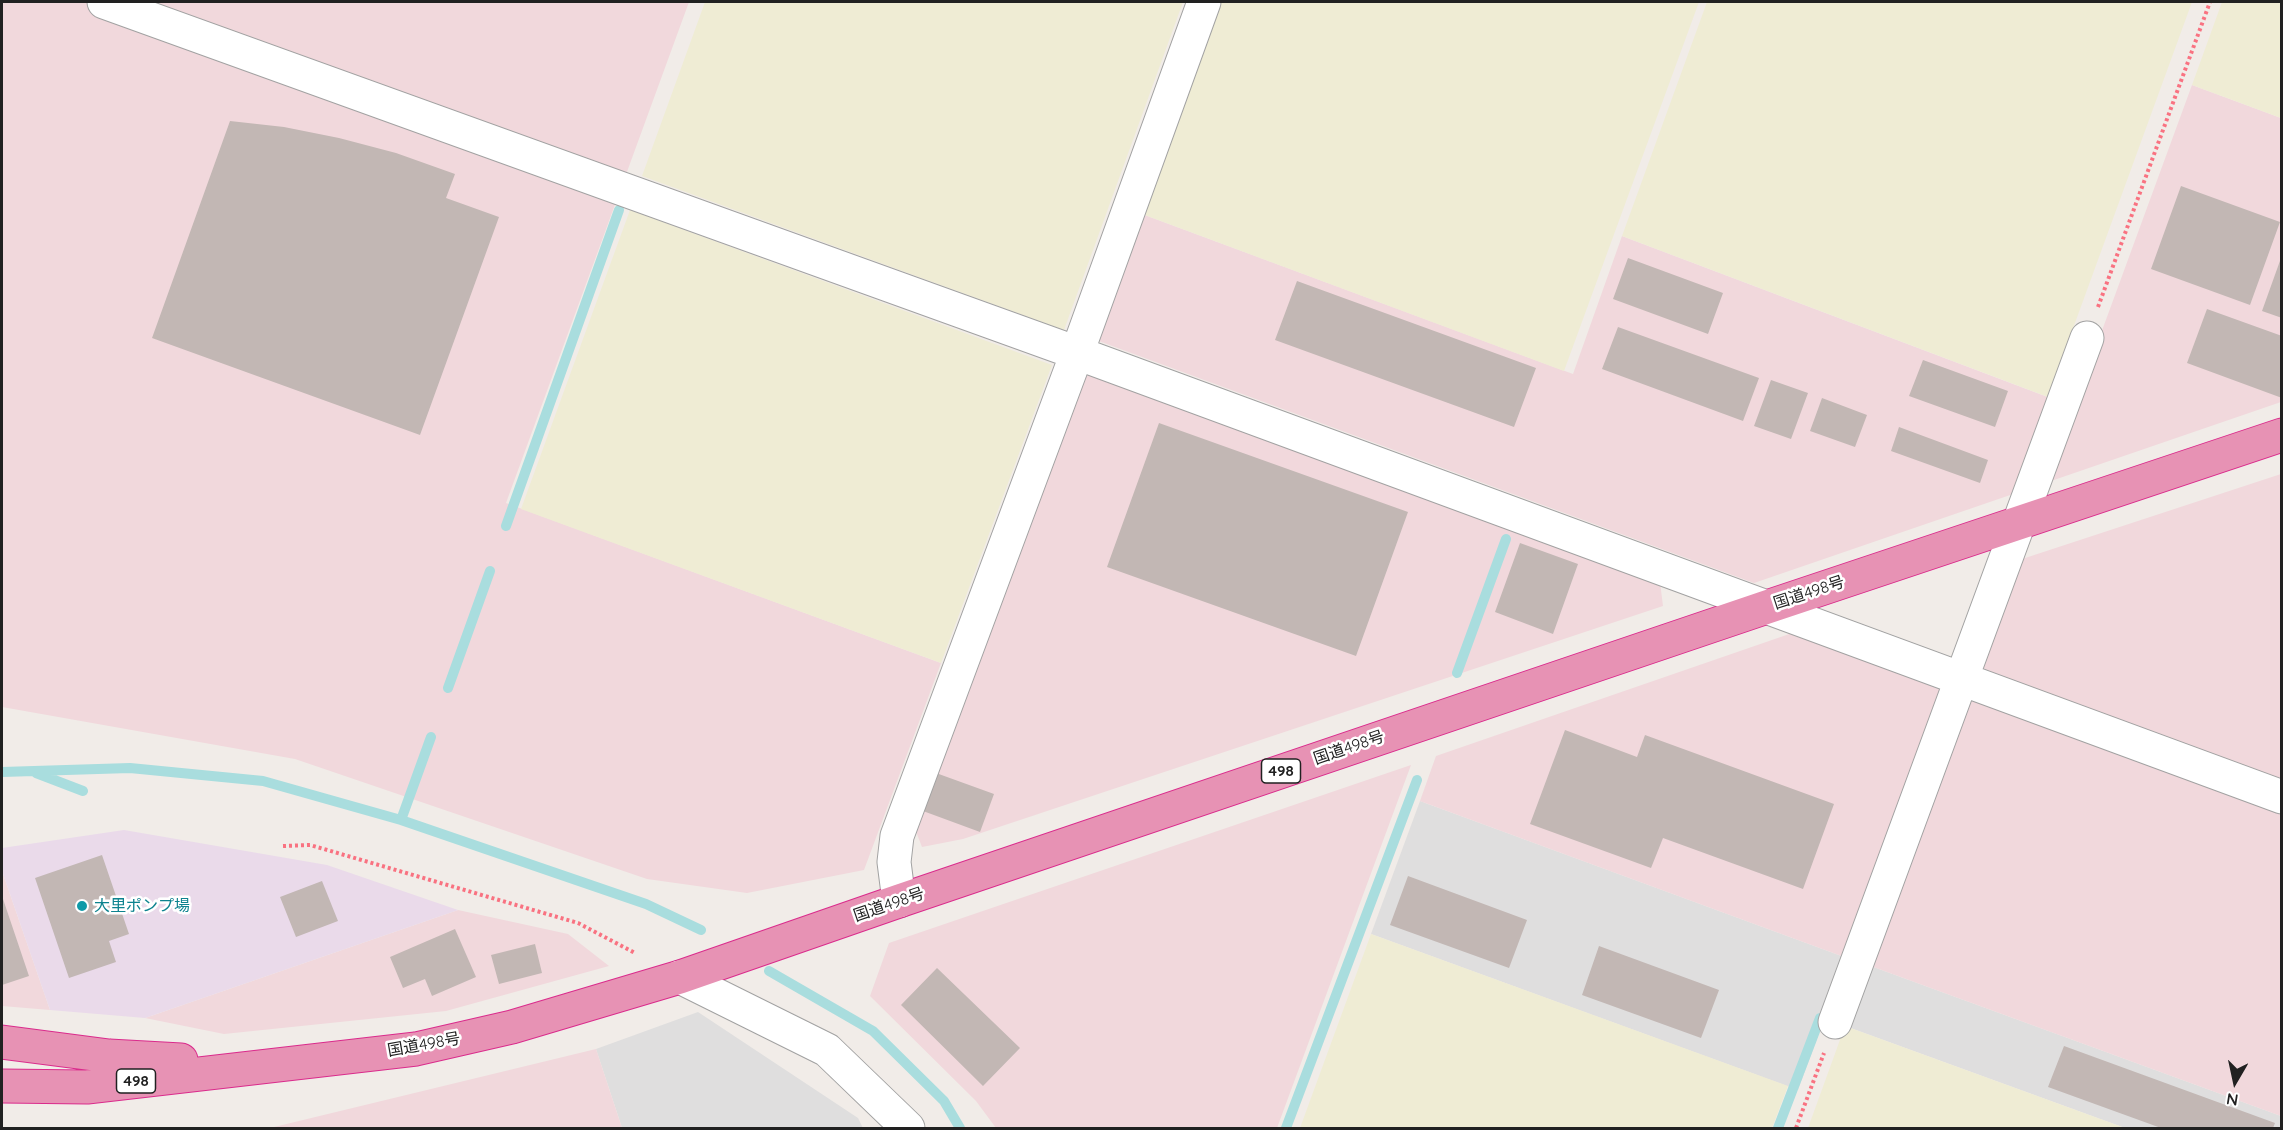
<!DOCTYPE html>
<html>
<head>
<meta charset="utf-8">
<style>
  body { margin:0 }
  #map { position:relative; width:2283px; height:1130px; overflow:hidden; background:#f1ece8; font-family:Quicksand,sans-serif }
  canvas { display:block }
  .frame { position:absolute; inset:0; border:3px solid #212121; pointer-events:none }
  .north { position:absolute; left:2205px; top:1052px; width:60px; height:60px; -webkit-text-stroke:4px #fff; paint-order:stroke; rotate:189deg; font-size:16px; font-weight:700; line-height:24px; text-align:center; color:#212121 }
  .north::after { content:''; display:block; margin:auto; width:21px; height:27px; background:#212121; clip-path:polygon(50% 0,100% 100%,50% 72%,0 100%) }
</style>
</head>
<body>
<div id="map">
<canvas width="2283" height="1130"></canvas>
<div class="frame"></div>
<div class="north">N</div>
</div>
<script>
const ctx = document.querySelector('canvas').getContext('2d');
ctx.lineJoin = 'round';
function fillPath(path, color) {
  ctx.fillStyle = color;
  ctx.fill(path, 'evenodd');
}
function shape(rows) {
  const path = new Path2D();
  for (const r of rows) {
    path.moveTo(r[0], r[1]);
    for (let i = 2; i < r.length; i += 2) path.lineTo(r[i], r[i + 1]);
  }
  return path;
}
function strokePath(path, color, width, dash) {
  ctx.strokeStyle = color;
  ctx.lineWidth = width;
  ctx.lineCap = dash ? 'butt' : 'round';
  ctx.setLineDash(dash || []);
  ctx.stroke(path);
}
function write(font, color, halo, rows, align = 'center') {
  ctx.font = font + ' Quicksand,"Noto Sans JP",sans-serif';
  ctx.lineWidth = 5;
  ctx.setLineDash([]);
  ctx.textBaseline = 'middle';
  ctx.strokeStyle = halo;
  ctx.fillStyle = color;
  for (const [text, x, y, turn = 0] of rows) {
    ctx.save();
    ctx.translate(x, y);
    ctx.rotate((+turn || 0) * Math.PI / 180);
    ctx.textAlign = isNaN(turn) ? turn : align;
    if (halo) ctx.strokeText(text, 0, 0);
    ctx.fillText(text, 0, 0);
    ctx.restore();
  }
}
const residential = shape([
  [1420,801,1847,958,1798,1090,1371,934],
  [1868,965,2281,1116,2281,1128,2125,1128,1845,1026],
  [698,1012,858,1118,863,1128,622,1128,596,1049]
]);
const commercial = shape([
  [2,2,689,2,506,503,941,663,864,870,747,893,647,879,295,759,2,707],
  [2192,85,2281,118,2281,402,1754,583,1096,340,1142,214,1573,374,1622,236,2074,407],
  [1086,367,1660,582,1663,606,963,839,922,847,915,829],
  [2281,474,2281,782,1976,670,2016,561],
  [1798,631,1947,685,1847,958,1420,801,1436,756],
  [1968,692,2281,807,2281,1116,1868,965],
  [1411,765,1277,1128,996,1128,976,1101,870,996,889,943],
  [2,871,50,1010,2,1006],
  [458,910,568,934,609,966,446,1011,224,1034,145,1018],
  [596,1049,622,1128,270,1128]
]);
const industrial = shape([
  [124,830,327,865,458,910,145,1018,50,1010,2,871,2,848]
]);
const farmland = shape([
  [705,2,1183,2,1064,330,642,176],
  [1219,2,1699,2,1564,371,1142,214],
  [1707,2,2192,2,2048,397,1622,236],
  [2222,2,2281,2,2281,118,2192,85],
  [630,210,1052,365,941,663,521,509],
  [1371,934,1788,1086,1772,1128,1300,1128],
  [1845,1026,2125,1128,1808,1128]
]);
const stream = shape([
  [506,526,619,210],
  [1457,673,1506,539],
  [448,688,490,571],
  [2,772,130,768,263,781,401,820,646,904,701,930],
  [36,773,83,791],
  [401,820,431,737],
  [769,971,873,1031,944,1101,960,1128],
  [1286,1128,1417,780],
  [1778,1128,1820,1018]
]);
const building = shape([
  [230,121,284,127,339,138,396,153,455,174,446,198,499,217,420,435,152,338],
  [2181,186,2280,222,2250,305,2151,269],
  [1628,258,1723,293,1708,334,1613,299],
  [2281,258,2282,258,2282,318,2262,311],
  [1297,281,1536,368,1514,427,1275,340],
  [2207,309,2282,336,2282,398,2187,363],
  [1618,327,1759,378,1743,421,1602,369],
  [1923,360,2008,391,1995,427,1909,396],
  [1771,380,1808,393,1791,439,1754,426],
  [1822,398,1867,415,1855,447,1810,431],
  [1159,423,1408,512,1356,656,1107,567],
  [1899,427,1988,460,1980,483,1891,451],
  [1520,543,1578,564,1553,634,1495,612],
  [1565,730,1637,757,1645,735,1834,804,1803,889,1663,838,1651,868,1530,824],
  [936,773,994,794,980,832,923,811],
  [102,855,129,934,109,941,116,962,69,978,35,878],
  [1408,876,1527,920,1509,968,1390,925],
  [322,881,338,921,296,937,280,897],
  [2,896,29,976,2,985],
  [455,929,476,977,432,996,425,979,403,988,390,957],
  [535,944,542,973,499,984,491,955],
  [1599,946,1719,990,1701,1038,1582,995],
  [937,968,1020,1048,983,1086,901,1005],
  [2064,1046,2275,1123,2273,1128,2161,1128,2048,1087]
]);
const path = shape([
  [2098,307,2210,2],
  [283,846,310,845,578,923,635,953],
  [1796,1128,1824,1053]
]);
const minor = shape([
  [104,2,1077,353,2282,797],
  [899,901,894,862,897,836,1077,353,1204,2],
  [680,977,827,1050,908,1128],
  [1835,1022,2087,338]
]);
const highway = shape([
  [2,1042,109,1056,181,1060],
  [2,1086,87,1087,416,1049,512,1027,680,977,899,901,1764,608,2282,435]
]);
const markers = [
  [82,906,6,"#0f9aa8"]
];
const shields = [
  [1281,771,39],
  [136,1081,39]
];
const shieldNames = [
  ["498",1281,771],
  ["498",136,1081]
];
const streetNames = [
  ["国道498号",1809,593,-18],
  ["国道498号",1349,748,-19],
  ["国道498号",889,905,-19],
  ["国道498号",424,1045,-10]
];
const cultureNames = [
  ["大里ポンプ場",94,906]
];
fillPath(residential, '#dfdede');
fillPath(commercial, '#f1d8dc');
fillPath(industrial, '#eadaea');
fillPath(farmland, '#efecd4');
strokePath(stream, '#a9ddde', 10);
fillPath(building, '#c2b7b4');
strokePath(minor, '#a2a2a2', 35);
strokePath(highway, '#da2b8c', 35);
strokePath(path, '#f97281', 4, [3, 3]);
strokePath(minor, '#fff', 33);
strokePath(highway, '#e792b4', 33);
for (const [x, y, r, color] of markers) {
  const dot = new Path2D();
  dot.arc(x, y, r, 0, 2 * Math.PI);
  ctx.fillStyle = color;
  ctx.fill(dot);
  strokePath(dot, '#fff', 2);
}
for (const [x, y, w] of shields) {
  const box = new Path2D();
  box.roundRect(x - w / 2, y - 12, w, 24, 4.5);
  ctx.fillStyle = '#fff';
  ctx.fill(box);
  strokePath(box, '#212121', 1.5);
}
write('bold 15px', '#212121', null, shieldNames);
write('16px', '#212121', '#fff', streetNames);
write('16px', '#0d838f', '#fff', cultureNames, 'left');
</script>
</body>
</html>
